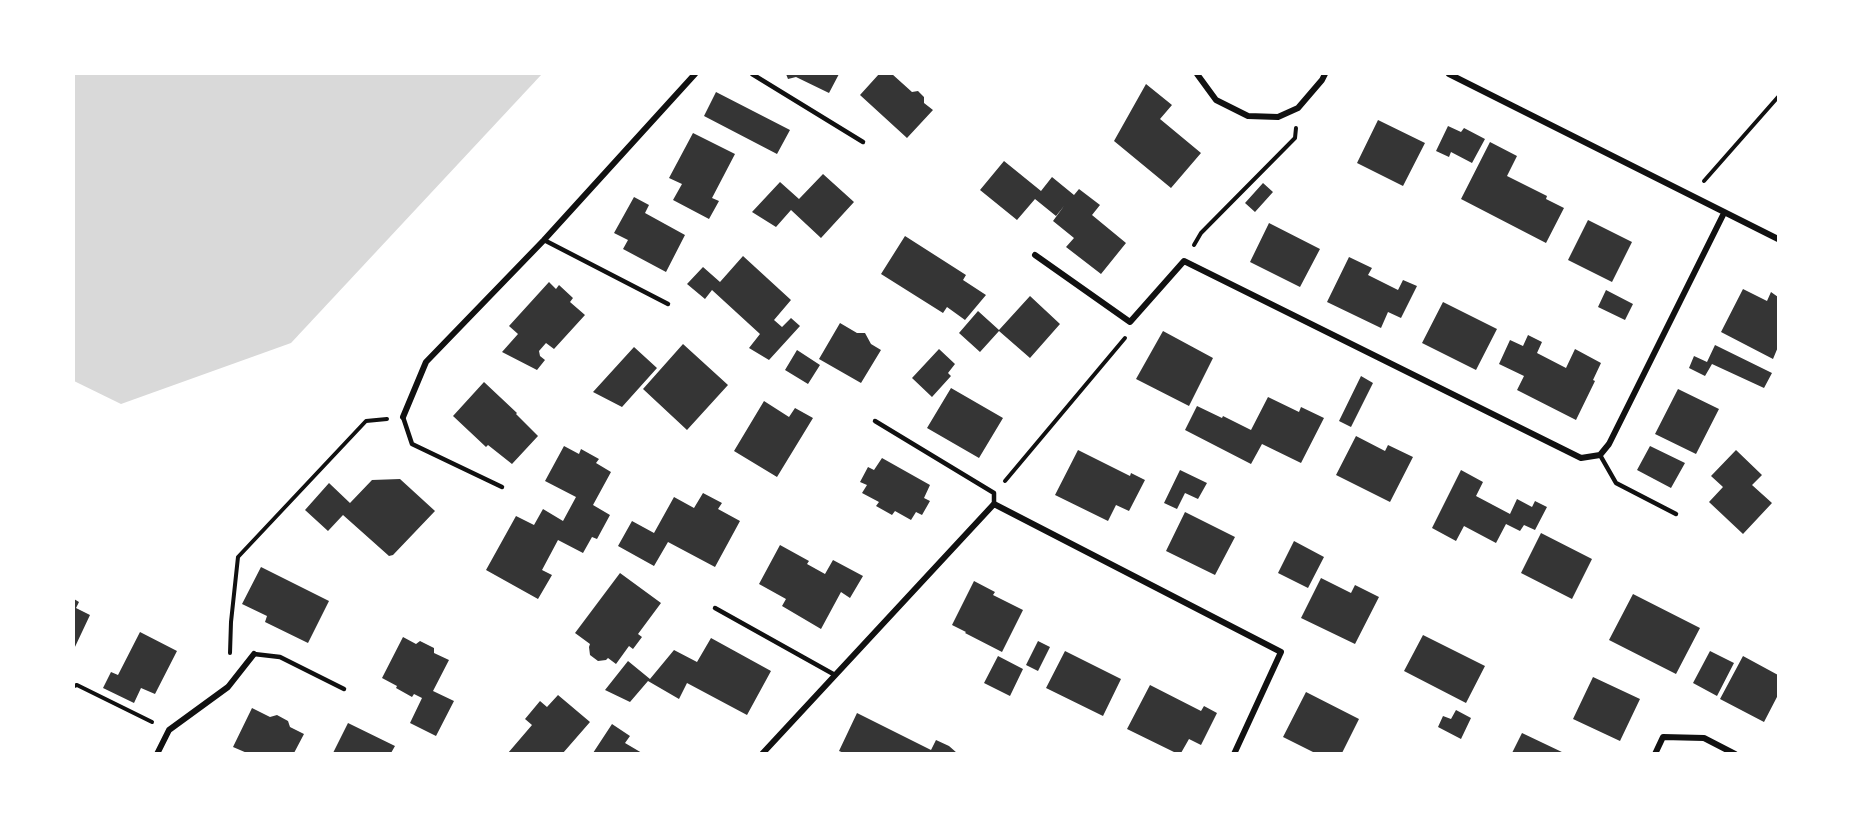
<!DOCTYPE html>
<html>
<head>
<meta charset="utf-8">
<style>
	body { margin:0 }
	#map { position:relative; width:1852px; height:827px; overflow:hidden; background:#fff; font-family:Lato,sans-serif }
	canvas { display:block }
	.frame { position:absolute; inset:0; border:75px solid #fff; pointer-events:none }
</style>
</head>
<body>
<div id="map">
<canvas width="1852" height="827"></canvas>
<div class="frame"></div>
</div>
<script>
const g = document.querySelector('canvas').getContext('2d');
g.lineJoin = 'round';
function fillPath(path, color) { g.fillStyle = color; g.fill(path, 'evenodd'); }
const shape = rows => new Path2D(rows.map(r => 'M' + r).join(''));
function trace(path, color, width, dash) { g.strokeStyle = color; g.lineWidth = width; g.lineCap = dash ? 'butt' : 'round'; g.setLineDash(dash || []); g.stroke(path); }
const water = shape([
	[74,74,542,74,291,343,121,404,74,381]
]);
const building = shape([
	[786,74,839,74,829,93,796,77,788,79],
	[879,74,892,74,912,92,918,91,924,97,924,103,933,110,907,138,860,95],
	[1146,84,1172,105,1160,119,1201,153,1171,188,1114,141],
	[716,92,790,130,777,154,704,116],
	[1378,120,1425,143,1403,186,1357,163],
	[1448,126,1461,132,1464,128,1485,139,1472,163,1451,152,1449,157,1436,151],
	[693,133,735,154,712,198,719,201,709,219,673,200,682,184,669,178],
	[1490,142,1517,156,1507,176,1547,196,1546,199,1564,208,1546,243,1461,199],
	[1004,161,1041,191,1052,177,1074,195,1079,189,1100,205,1092,215,1126,243,1101,274,1066,247,1074,238,1053,221,1064,206,1056,216,1035,199,1017,220,980,190],
	[823,174,854,202,821,238,791,210,776,227,752,212,780,182,799,199],
	[1263,183,1273,192,1255,212,1245,203],
	[634,197,649,205,645,213,685,235,666,272,623,249,628,240,614,233],
	[1588,220,1632,242,1612,282,1568,260],
	[1269,223,1320,249,1300,287,1250,262],
	[905,236,966,275,963,280,986,295,965,320,947,307,943,313,881,274],
	[743,256,791,300,774,320,782,327,791,318,800,326,769,360,749,348,760,334,712,290,705,299,687,284,703,267,720,282],
	[1349,257,1372,268,1368,275,1398,290,1403,280,1417,286,1401,318,1388,312,1381,328,1327,302],
	[549,282,556,289,559,285,573,298,570,302,585,315,554,349,546,343,539,351,540,356,545,360,537,370,502,352,518,334,509,326],
	[1743,289,1767,301,1771,292,1778,297,1778,347,1773,359,1721,332],
	[1606,290,1633,304,1625,320,1598,307],
	[1030,296,1060,324,1030,358,999,331,980,352,959,333,978,311,999,330],
	[1443,302,1497,329,1476,370,1422,343],
	[840,323,857,333,865,333,871,344,881,350,861,383,819,359],
	[1163,331,1213,358,1189,406,1136,379],
	[1528,335,1542,342,1537,353,1566,368,1575,349,1601,363,1593,380,1595,381,1576,420,1517,390,1524,376,1499,364,1510,340,1523,346],
	[683,344,728,385,687,430,643,389],
	[1715,345,1772,373,1764,388,1712,364,1705,376,1689,368,1694,356,1707,362],
	[634,347,657,368,622,407,593,392],
	[939,349,955,364,948,373,951,376,932,397,912,378],
	[797,350,820,365,808,384,785,370],
	[1361,376,1373,383,1351,427,1339,421],
	[484,382,517,413,516,414,538,436,512,464,488,445,486,447,453,416],
	[951,388,1003,418,979,458,927,428],
	[1678,389,1719,409,1696,454,1655,434],
	[1268,397,1299,412,1301,407,1324,418,1301,463,1262,444,1251,464,1185,430,1197,406,1222,418,1223,416,1251,430],
	[764,401,789,417,795,408,813,418,777,477,734,451],
	[1356,436,1385,451,1388,445,1413,457,1390,502,1336,475],
	[564,446,579,454,581,449,599,459,596,463,611,472,593,505,610,515,597,539,592,537,583,553,558,540,542,570,552,575,538,599,486,570,516,516,534,525,543,509,563,521,576,497,545,481],
	[1650,446,1685,463,1671,488,1637,470],
	[1078,450,1130,476,1131,473,1145,480,1129,511,1116,505,1108,521,1055,495],
	[1736,450,1762,475,1752,485,1772,503,1743,534,1709,502,1723,487,1711,476],
	[882,458,930,485,924,498,930,501,922,515,916,512,911,520,895,511,892,515,876,506,879,502,862,493,867,485,860,482,868,467,874,470],
	[1180,470,1207,483,1198,499,1185,493,1177,509,1164,503],
	[1461,470,1483,482,1476,496,1510,514,1517,499,1532,507,1535,501,1547,507,1535,530,1524,525,1520,531,1506,524,1496,543,1464,526,1456,541,1432,528],
	[400,479,435,511,393,555,389,556,343,515,328,531,305,510,329,483,350,503,372,480],
	[703,493,722,503,718,509,740,521,715,567,668,542,654,566,618,546,632,521,654,533,674,497,694,508],
	[1185,512,1235,537,1215,575,1166,551],
	[1541,533,1592,559,1572,599,1521,573],
	[1294,541,1324,557,1308,588,1278,573],
	[780,545,809,561,807,564,825,574,833,560,863,576,850,598,841,592,821,629,782,606,786,599,759,584],
	[261,567,329,601,308,643,265,622,267,616,242,604],
	[620,573,661,603,638,634,642,637,633,649,629,646,616,664,608,658,606,660,598,661,590,655,589,647,590,644,575,633],
	[1321,578,1351,593,1355,585,1379,597,1355,644,1301,618],
	[974,581,995,592,993,595,1023,610,1002,652,965,633,966,632,952,625],
	[1633,594,1700,628,1676,674,1609,640],
	[74,599,79,602,76,608,90,615,74,649],
	[140,632,177,651,155,694,141,688,134,703,103,688,111,672,118,675],
	[1423,635,1485,666,1466,703,1404,671],
	[403,637,416,644,420,641,434,648,434,653,449,660,433,691,454,701,436,736,410,723,422,698,414,694,412,697,396,688,397,686,382,678],
	[711,638,771,671,747,715,687,683,679,699,648,681,630,702,605,690,628,661,650,679,674,650,697,662],
	[1038,641,1050,647,1038,671,1026,665],
	[1065,651,1121,679,1103,716,1046,688],
	[1710,651,1734,663,1717,696,1693,683],
	[998,656,1023,669,1010,696,984,683],
	[1743,656,1778,675,1778,695,1764,722,1720,699],
	[1593,677,1640,699,1620,741,1573,719],
	[1150,685,1201,711,1204,706,1217,713,1201,745,1189,739,1181,753,1176,753,1127,729],
	[1306,692,1359,719,1342,753,1315,753,1283,737],
	[558,695,590,722,563,753,508,753,532,725,525,719,540,701,547,707],
	[252,708,270,717,277,715,288,721,290,727,304,734,294,753,247,753,233,747],
	[1456,710,1471,718,1461,739,1438,727,1443,716,1451,719],
	[857,713,931,750,936,740,949,746,957,753,844,753,839,751],
	[348,723,395,746,391,753,333,753],
	[612,724,630,736,625,743,642,753,593,753],
	[1522,733,1564,753,1512,753]
]);
const path = shape([
	[1704,181,1778,97],
	[1194,245,1201,233,1295,138,1296,128],
	[1005,481,1125,338],
	[230,653,231,622,238,557,366,421,387,419],
	[74,686,77,685,152,722]
]);
const service = shape([
	[752,74,863,142],
	[544,240,668,304],
	[403,417,412,444,502,487],
	[875,421,994,493,994,504],
	[1600,455,1616,483,1676,514],
	[715,608,835,675],
	[254,654,280,657,344,689]
]);
const minor = shape([
	[1197,74,1216,100,1248,116,1278,117,1298,108,1322,80,1325,74],
	[1449,74,1778,239],
	[1035,255,1130,322,1184,261,1581,458,1600,455,1609,444,1724,213],
	[403,417,426,362,544,240,695,74],
	[157,754,169,730,228,687,254,654],
	[762,754,994,504,1281,652,1234,754],
	[1655,754,1663,737,1704,738,1735,754]
]);
fillPath(water, '#d9d9d9');
fillPath(building, '#353535');
trace(path, '#111', 4);
trace(service, '#111', 4.5);
trace(minor, '#111', 6);
</script>
</body>
</html>
